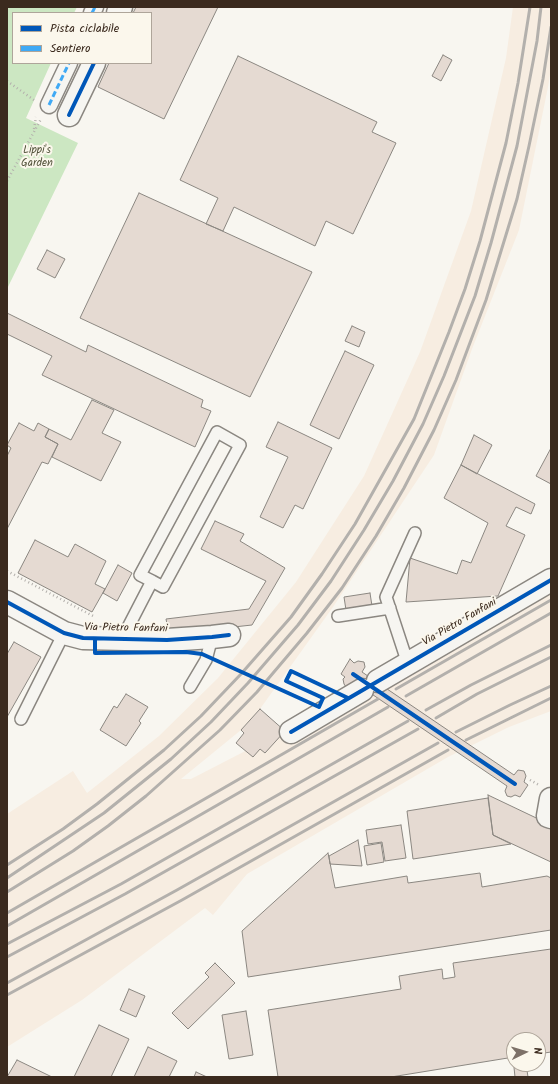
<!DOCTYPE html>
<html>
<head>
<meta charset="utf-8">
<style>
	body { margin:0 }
	#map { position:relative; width:558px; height:1084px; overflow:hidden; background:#f8f6f0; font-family:Kalam,sans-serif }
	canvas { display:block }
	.frame { position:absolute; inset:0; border:8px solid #3b2a1e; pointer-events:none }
	.legend { position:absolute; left:12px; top:12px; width:140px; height:52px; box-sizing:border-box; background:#fbf7ec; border:1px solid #aea59a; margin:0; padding:5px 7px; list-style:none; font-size:12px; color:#3b2a1e }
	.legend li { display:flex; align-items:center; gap:8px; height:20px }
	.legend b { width:20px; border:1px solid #aea59a }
	.north { position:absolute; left:506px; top:1032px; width:40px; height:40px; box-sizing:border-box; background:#fbf7ec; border:1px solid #aea59a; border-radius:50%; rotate:85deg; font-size:11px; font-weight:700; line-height:16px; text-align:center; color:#3b2a1e }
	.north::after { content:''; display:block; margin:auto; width:14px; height:18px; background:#7d7168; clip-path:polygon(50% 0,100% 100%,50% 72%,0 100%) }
</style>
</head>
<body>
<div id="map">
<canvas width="558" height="1084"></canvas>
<div class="frame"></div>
<ul class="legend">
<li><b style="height:5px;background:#0057b8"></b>Pista ciclabile</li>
<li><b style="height:5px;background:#3fa9f5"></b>Sentiero</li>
</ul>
<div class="north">N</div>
</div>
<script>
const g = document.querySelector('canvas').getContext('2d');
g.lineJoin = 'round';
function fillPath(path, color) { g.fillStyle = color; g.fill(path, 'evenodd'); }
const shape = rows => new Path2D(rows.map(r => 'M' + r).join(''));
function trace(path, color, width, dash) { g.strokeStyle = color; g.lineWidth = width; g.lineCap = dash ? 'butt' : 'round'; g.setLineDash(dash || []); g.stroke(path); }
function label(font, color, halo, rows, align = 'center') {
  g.font = font + ' Kalam,sans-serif'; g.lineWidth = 4; g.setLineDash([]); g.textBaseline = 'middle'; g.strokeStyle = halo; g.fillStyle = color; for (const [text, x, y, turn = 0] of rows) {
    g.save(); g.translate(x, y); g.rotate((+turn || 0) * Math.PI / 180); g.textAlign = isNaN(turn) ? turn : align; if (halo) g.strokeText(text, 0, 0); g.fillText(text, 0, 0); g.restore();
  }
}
const built = shape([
	[513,7,551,7,551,68,548,87,519,230,472,349,434,455,333,607,260,709,241,730,181,779,191,779,348,698,551,575,551,711,509,727,448,757,247,874,213,915,205,908,82,1000,7,1047,7,814,73,771,87,793,159,736,218,678,296,582,364,476,420,352,471,211,506,58]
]);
const green = shape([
	[7,7,77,7,74,13,13,13,13,63,51,63,26,118,78,143,7,289]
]);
const building = shape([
	[136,7,218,7,164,119,98,87,109,63,151,63,151,13,133,13,136,7],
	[443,55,452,60,441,81,432,76,443,55],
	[238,56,377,122,372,132,396,143,353,234,326,221,315,246,234,207,223,231,206,224,218,198,180,180,238,56],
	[139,193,312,272,250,397,80,318,139,193],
	[47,250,65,259,55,278,37,269,47,250],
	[7,313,86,352,88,345,203,400,201,407,211,411,195,447,42,375,52,356,7,334,7,313],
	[352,326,365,332,359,347,345,341,352,326],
	[345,351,374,365,339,439,310,425,345,351],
	[92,400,114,410,102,433,121,442,101,481,52,457,58,444,45,437,49,429,71,440,92,400],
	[278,422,332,448,303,509,295,505,283,528,260,517,288,457,266,447,278,422],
	[19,423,34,431,38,423,49,429,45,437,58,444,48,464,42,462,7,529,7,456,11,448,7,445,19,423],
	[474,435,492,445,477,474,461,465,474,435],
	[551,448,551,484,536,476,551,448],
	[461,465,535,504,531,514,516,507,506,526,525,535,498,596,406,602,410,558,457,574,462,560,471,563,488,523,444,498,461,465],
	[215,521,244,534,240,541,285,568,252,625,169,634,166,619,249,609,266,581,201,549,215,521],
	[35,540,68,557,75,544,106,561,95,584,105,589,92,612,18,573,35,540],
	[118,565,132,573,117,601,103,593,118,565],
	[370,593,372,606,346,610,344,597,370,593],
	[14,642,41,657,7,717,7,654,14,642],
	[350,659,354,663,358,661,364,662,365,667,362,672,514,775,518,770,524,771,526,776,524,782,528,785,520,797,515,795,511,797,507,796,505,791,507,786,357,684,346,687,344,684,343,679,345,677,341,674,350,659],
	[126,694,148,707,139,721,141,723,126,746,100,730,114,706,117,708,126,694],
	[260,709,285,731,265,753,260,749,253,757,236,743,244,733,241,730,260,709],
	[488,795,551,825,551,862,493,835,488,795],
	[488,798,493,835,511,844,413,859,407,811,488,798],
	[401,825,406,858,385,861,382,842,368,844,366,830,401,825],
	[358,840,362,866,330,864,329,856,358,840],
	[381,843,384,862,367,865,364,846,381,843],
	[328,853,335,888,407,876,408,883,480,873,482,887,547,876,551,878,551,930,248,977,242,931,328,853],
	[551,949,551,1052,538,1054,538,1040,514,1040,514,1057,391,1077,278,1077,268,1010,401,989,399,976,442,969,443,979,455,977,453,963,551,949],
	[215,963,235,983,188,1029,172,1013,209,977,205,973,215,963],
	[129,989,145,996,136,1017,120,1010,129,989],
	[246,1011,253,1055,229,1059,222,1015,246,1011],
	[99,1025,129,1039,111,1077,74,1077,99,1025],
	[148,1047,177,1061,169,1077,134,1077,148,1047],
	[514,1057,514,1064,526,1064,528,1077,515,1077,513,1058,514,1057],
	[17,1060,52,1077,7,1077,17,1060],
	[196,1072,207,1077,194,1077,196,1072]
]);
const path = shape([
	[7,81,34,100],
	[34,129,36,117],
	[7,181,41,119],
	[7,571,95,617],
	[269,684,304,700],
	[315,694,286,681,291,671,327,688],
	[530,780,539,785]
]);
const service = shape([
	[338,616,390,608],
	[122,639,152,581,163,587,240,445,217,432,140,575,152,581],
	[408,664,386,597,415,533],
	[190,687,206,660,212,637],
	[21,719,64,633]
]);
const pedestrian = shape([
	[92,13,95,7],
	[49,105,69,63]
]);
const minor = shape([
	[118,13,121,7],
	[69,115,94,63],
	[7,602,64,633,83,638,167,640,212,637,229,635],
	[378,681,551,580],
	[291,732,362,690],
	[551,799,548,816,551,817]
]);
const rail = shape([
	[396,689,551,600],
	[406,696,551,613],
	[426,710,471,685,551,645],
	[436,718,477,694,551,657],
	[456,732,510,705,551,686],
	[466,740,551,698],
	[7,865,63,829,97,804,164,750,201,716,241,674,291,617,322,574,355,524,414,419,449,332,465,289,480,241,506,143,518,83,530,7],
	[7,878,104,813,171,759,211,722,248,683,298,625,331,581,364,530,393,481,423,424,444,376,475,296,491,243,517,146,537,41,541,7],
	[7,892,73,851,108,826,146,796,220,730,257,692,307,633,342,588,376,536,404,488,434,430,456,380,486,300,517,199,529,146,543,79,551,27],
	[7,913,378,699],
	[7,926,388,707],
	[7,944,121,884,408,721],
	[7,957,125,894,418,729],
	[7,983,177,890,438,743],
	[7,995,182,900,448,750]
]);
const pathBridge = shape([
	[353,674,515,784]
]);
const quiet = shape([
	[92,13,95,7],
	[49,105,69,63]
]);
const cycleway = shape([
	[69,115,94,63],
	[7,602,64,633,83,638,167,640,212,637,229,635],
	[95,639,95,653,186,652,202,654,319,707,323,698,286,681,291,671,348,698],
	[353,674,515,784],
	[291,732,551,580]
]);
const parkNames = [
	["Lippi's",37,151],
	["Garden",37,164]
];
const streetNames = [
	["Via Pietro Fanfani",460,623,-30],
	["Via Pietro Fanfani",126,629,1]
];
fillPath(built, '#f7ede1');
fillPath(green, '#cce7c2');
fillPath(building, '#e5dad2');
trace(building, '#8b8781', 1);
trace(service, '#8b8781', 14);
trace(pedestrian, '#8b8781', 19);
trace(minor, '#8b8781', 25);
trace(path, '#b3b0ac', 2.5, [1, 3]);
trace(service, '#f6f5f1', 11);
trace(pedestrian, '#f6f5f1', 16);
trace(minor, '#f6f5f1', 22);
trace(rail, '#b3b0ac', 3);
trace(pathBridge, '#b3b0ac', 2.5, [1, 3]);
trace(quiet, '#3fa9f5', 3, [6, 3]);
trace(cycleway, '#0057b8', 4);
label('11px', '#56563e', '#fbf7ec', parkNames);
label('11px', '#3b2a1e', '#fbf7ec', streetNames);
</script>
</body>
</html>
